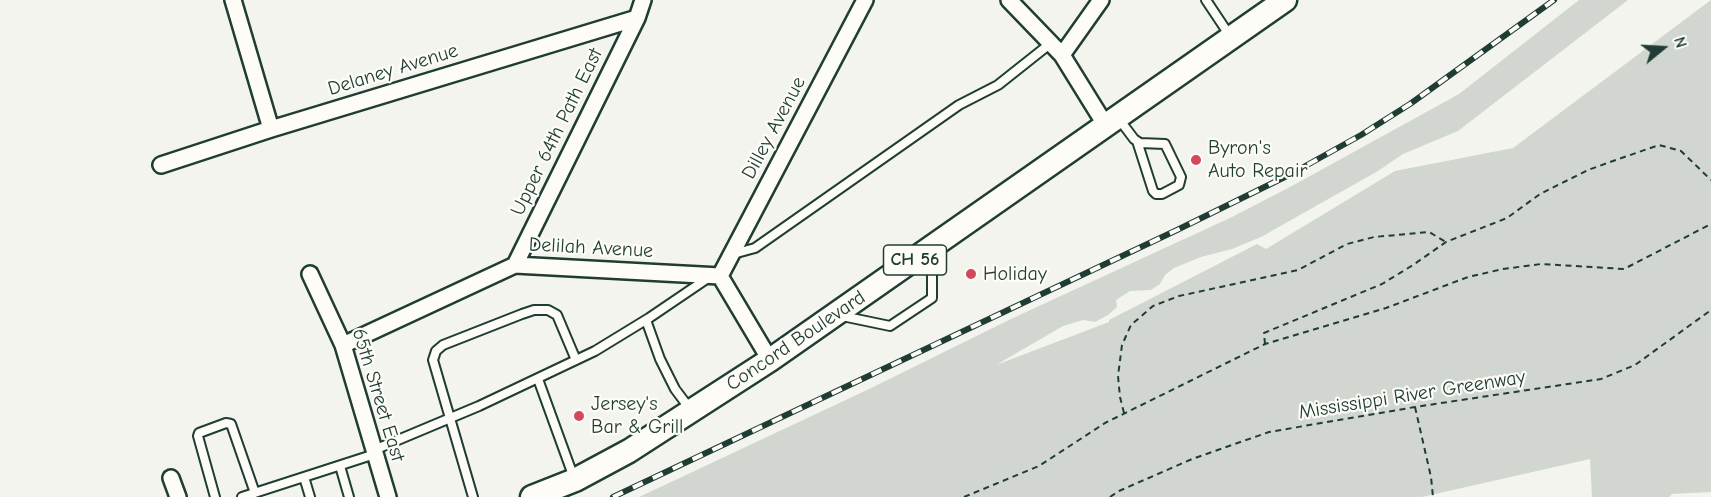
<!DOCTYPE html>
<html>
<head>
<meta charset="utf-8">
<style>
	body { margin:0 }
	#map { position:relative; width:1711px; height:497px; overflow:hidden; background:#f4f4ef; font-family:"Comic Neue",sans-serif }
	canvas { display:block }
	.north { position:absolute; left:1633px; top:18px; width:60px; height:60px; -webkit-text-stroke:4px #fdfcf7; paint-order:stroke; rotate:72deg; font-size:16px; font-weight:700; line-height:24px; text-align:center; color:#1f3d34 }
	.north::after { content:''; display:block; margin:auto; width:21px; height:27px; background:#1f3d34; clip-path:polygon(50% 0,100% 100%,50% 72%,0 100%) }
</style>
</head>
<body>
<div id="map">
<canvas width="1711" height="497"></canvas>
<div class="north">N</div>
</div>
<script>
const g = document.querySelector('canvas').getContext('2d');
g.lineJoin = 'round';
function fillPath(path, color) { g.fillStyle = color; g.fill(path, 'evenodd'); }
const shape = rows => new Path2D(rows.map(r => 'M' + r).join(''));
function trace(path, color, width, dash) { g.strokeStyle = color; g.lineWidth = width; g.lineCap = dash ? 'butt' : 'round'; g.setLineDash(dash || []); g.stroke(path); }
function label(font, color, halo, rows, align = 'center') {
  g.font = font + ' "Comic Neue",sans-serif'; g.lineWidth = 4.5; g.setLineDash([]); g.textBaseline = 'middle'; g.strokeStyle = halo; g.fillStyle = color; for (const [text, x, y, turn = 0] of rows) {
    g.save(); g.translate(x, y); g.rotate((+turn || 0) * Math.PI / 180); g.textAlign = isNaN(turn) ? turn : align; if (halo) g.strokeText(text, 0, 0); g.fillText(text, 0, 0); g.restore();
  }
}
const green = shape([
	[1579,0,1628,0,1458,131,1403,154,1378,171,1261,237,1232,249,1201,257,1174,268,1165,275,1160,284,1151,290,1130,291,1116,300,1117,307,1108,315,1095,322,1083,320,1063,326,996,365,1109,322,1109,320,1257,244,1266,249,1395,171,1513,148,1711,0,1711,492,1672,494,1669,497,1592,497,1590,459,1422,497,639,497,867,390,1013,318,1232,217,1290,187,1459,94]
]);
const path = shape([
	[1265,344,1264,333,1382,284,1413,265,1446,242,1507,218,1540,194,1588,170,1613,161,1659,145,1681,151,1711,180],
	[1415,407,1431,477,1433,497],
	[1124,413,1120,397,1118,376,1122,345,1131,325,1153,306,1179,296,1298,270,1347,244,1374,237,1429,232,1446,242],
	[964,497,1039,466,1105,423,1265,344,1386,308,1468,277,1503,269,1541,264,1624,269,1711,224],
	[1110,497,1119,491,1192,459,1269,432,1415,407,1601,379,1635,365,1711,310]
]);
const service = shape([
	[1206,0,1230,36],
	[1119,119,1134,139,1140,143,1165,144,1181,177,1179,185,1162,194,1156,194,1153,191,1137,141],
	[733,254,755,248,959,105,998,85,1051,43],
	[842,316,890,326,932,298,932,250],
	[646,320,660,359,675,389,690,409],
	[538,379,574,478],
	[374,450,479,406,595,351,649,318,708,278],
	[340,466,349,497],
	[304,477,310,497],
	[215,497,198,436,199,433,226,423,231,424,255,493],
	[242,497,375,454],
	[473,497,433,360,436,351,443,345,522,314,534,310,548,310,557,315,576,360]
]);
const minor = shape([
	[233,0,271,129],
	[1009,0,1062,55,1106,126],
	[1062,55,1101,0],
	[161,165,271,129,637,18],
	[515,265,637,18,643,0],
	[310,274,343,345,388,497],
	[720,276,865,0],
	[343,345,515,265,720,276,770,360],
	[171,478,178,497]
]);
const primary = shape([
	[532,497,575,480,629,451,770,360,1285,0]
]);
const rail = shape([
	[613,497,1177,230,1291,174,1361,135,1410,104,1554,0]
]);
const markers = [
	[1196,160,6,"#d1495b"],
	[971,274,6,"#d1495b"],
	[579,416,6,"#d1495b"]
];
const shields = [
	[915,260,63]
];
const shieldNames = [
	["CH 56",915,260]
];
const streetNames = [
	["Delaney Avenue",393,70,-17],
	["Dilley Avenue",774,128,-62],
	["Upper 64th Path East",557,132,-64],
	["Delilah Avenue",591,248,3],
	["Concord Boulevard",796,341,-34],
	["65th Street East",378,395,73],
	["Mississippi River Greenway",1412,395,-9]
];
const poiNames = [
	["Byron's",1208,148],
	["Auto Repair",1208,171],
	["Holiday",983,274],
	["Jersey's",591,404],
	["Bar & Grill",591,427]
];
fillPath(green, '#d1d6d1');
trace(service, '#1f3d34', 12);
trace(minor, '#1f3d34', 20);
trace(primary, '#1f3d34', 27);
trace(path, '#1f3d34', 2, [6, 4.5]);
trace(service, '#fdfcf7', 8);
trace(minor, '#fdfcf7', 15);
trace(primary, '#fdfcf7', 22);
trace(rail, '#1f3d34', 6);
trace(rail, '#fdfcf7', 4, [11]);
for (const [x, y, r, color] of markers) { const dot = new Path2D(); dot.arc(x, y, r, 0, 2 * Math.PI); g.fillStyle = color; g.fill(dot); trace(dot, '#fdfcf7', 2); }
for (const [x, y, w] of shields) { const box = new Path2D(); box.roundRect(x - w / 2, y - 15, w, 30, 4.5); g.fillStyle = '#fdfcf7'; g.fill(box); trace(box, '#1f3d34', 1.5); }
label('bold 18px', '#1f3d34', null, shieldNames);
label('20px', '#1f3d34', '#fdfcf7', streetNames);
label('20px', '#1f3d34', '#fdfcf7', poiNames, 'left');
</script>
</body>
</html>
